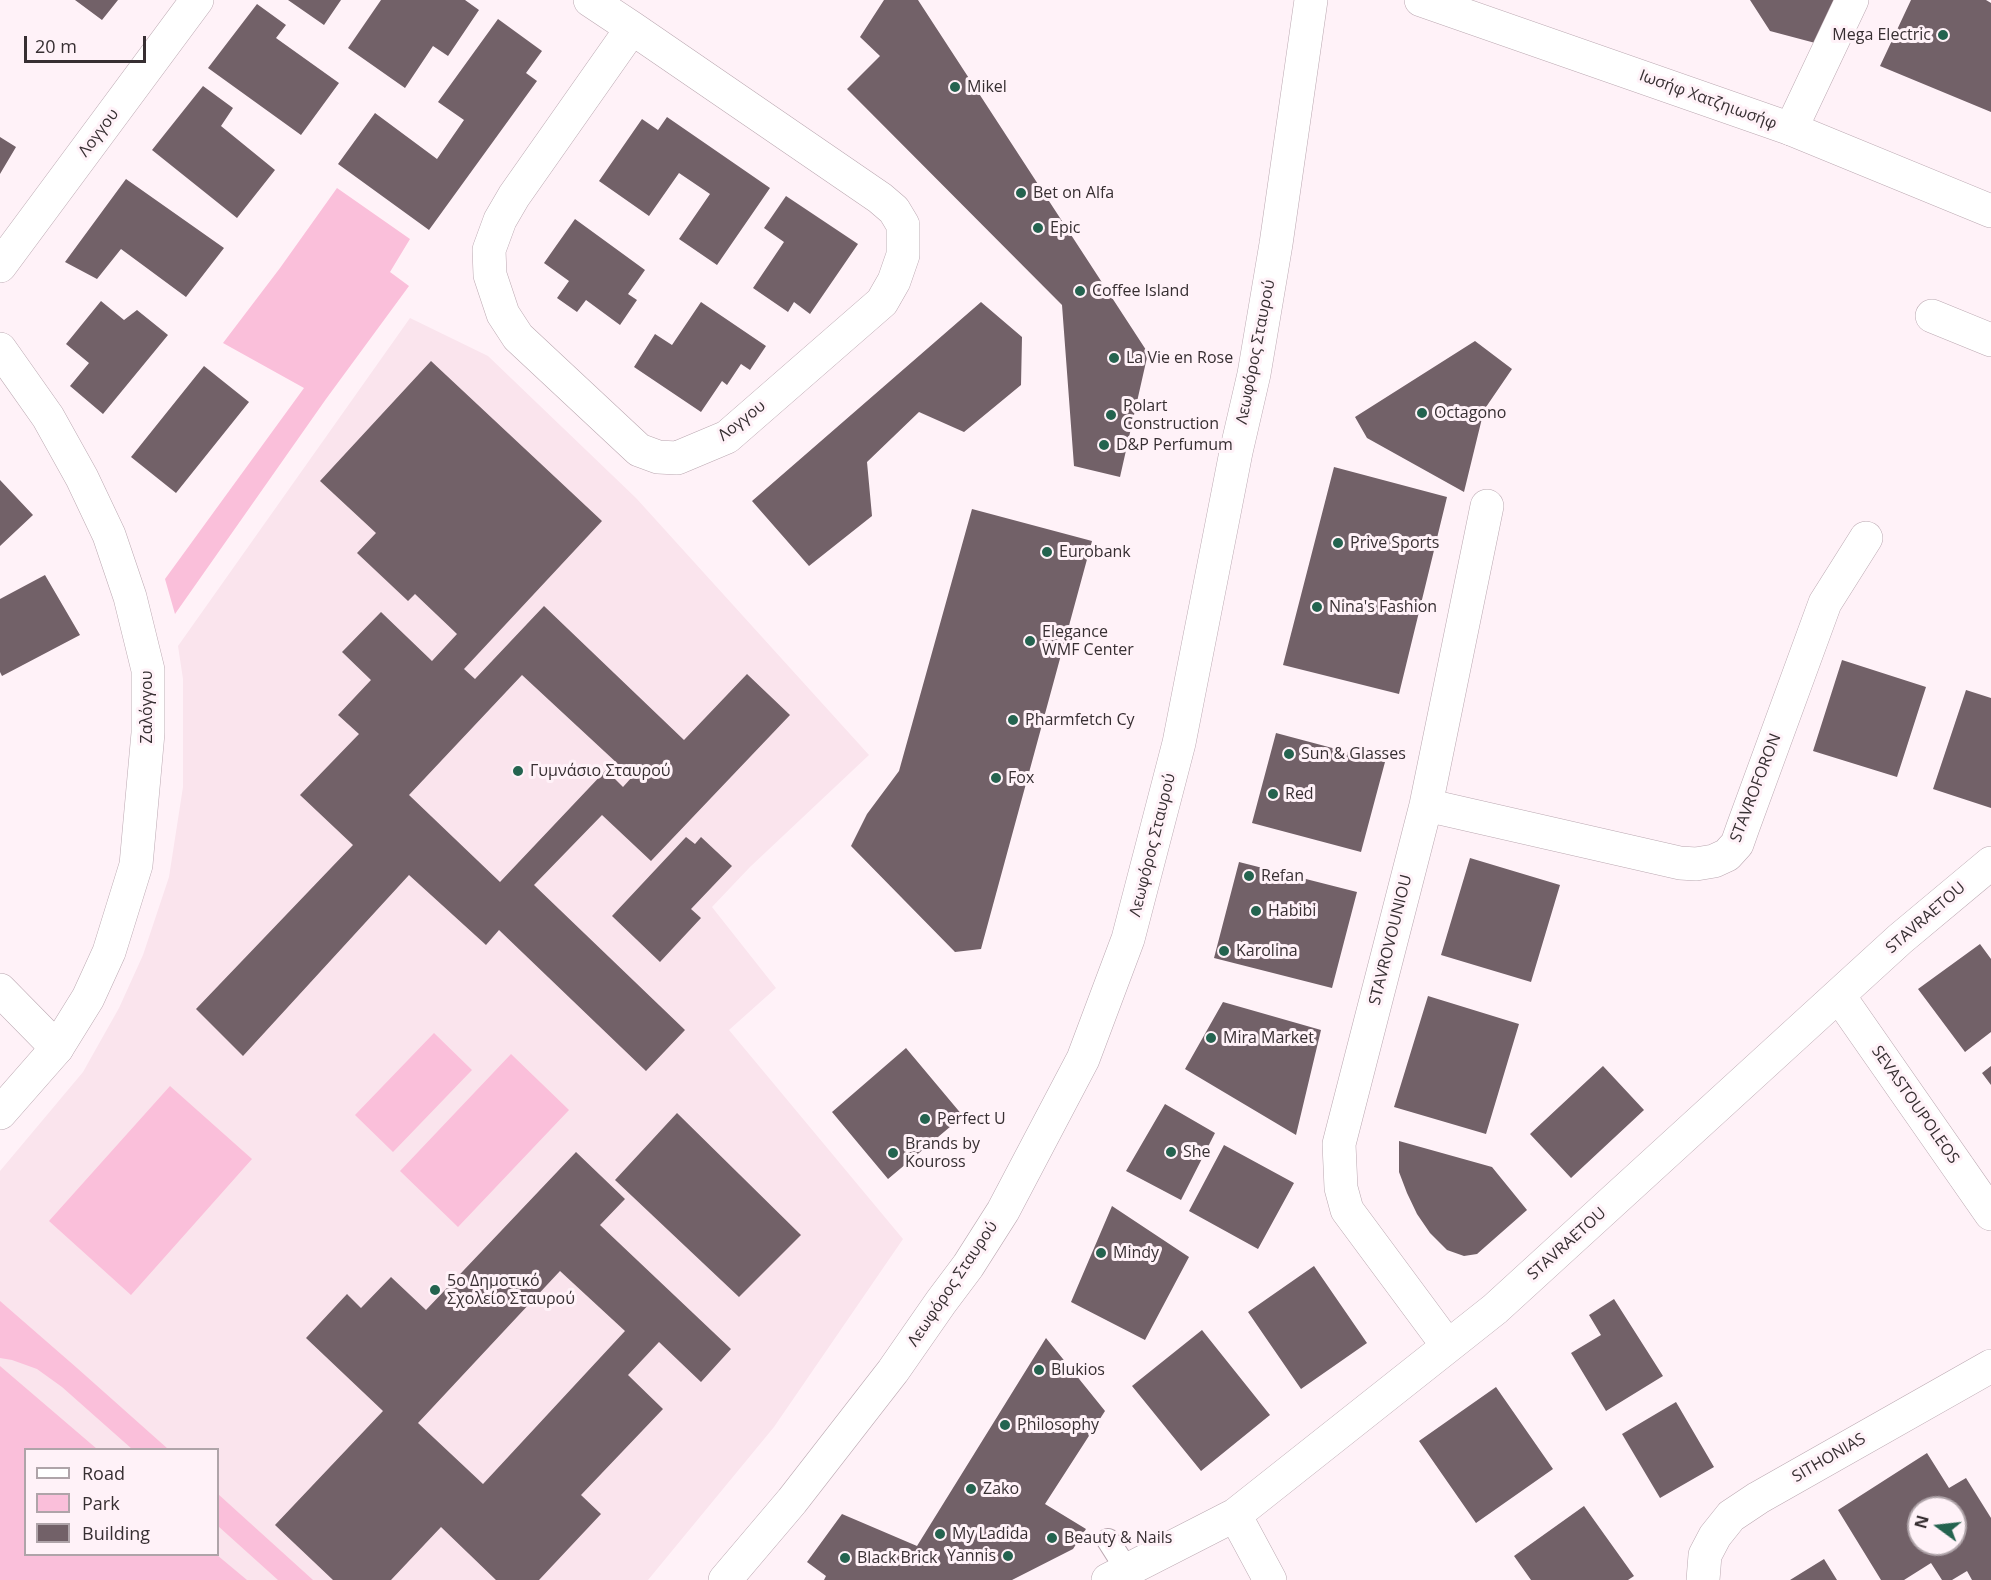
<!DOCTYPE html>
<html>
<head>
<meta charset="utf-8">
<style>
	body { margin:0 }
	#map { position:relative; width:1991px; height:1580px; overflow:hidden; background:#fff2f8; font-family:"Open Sans",sans-serif }
	canvas { display:block }
	.legend { position:absolute; left:24px; top:1448px; width:195px; height:108px; box-sizing:border-box; background:#fff2f8; border:2px solid #afa4a9; margin:0; padding:8px 10px; list-style:none; font-size:18px; color:#372f32 }
	.legend li { display:flex; align-items:center; gap:12px; height:30px }
	.legend b { width:30px; border:2px solid #afa4a9 }
	.north { position:absolute; left:1907px; top:1496px; width:60px; height:60px; box-sizing:border-box; background:#fff2f8; border:2px solid #afa4a9; border-radius:50%; rotate:285deg; font-size:16px; font-weight:700; line-height:24px; text-align:center; color:#372f32 }
	.north::after { content:''; display:block; margin:auto; width:21px; height:27px; background:#24634f; clip-path:polygon(50% 0,100% 100%,50% 72%,0 100%) }
	.scale { position:absolute; left:24px; top:36px; width:122px; height:27px; box-sizing:border-box; border:3px solid #372f32; border-top:0; padding-left:8px; font-size:18px; line-height:21px; white-space:nowrap; color:#372f32; -webkit-text-stroke:4px #fff2f8; paint-order:stroke }
</style>
</head>
<body>
<div id="map">
<canvas width="1991" height="1580"></canvas>
<ul class="legend">
<li><b style="height:8px;background:#fff"></b>Road</li>
<li><b style="height:16px;background:#fabfda"></b>Park</li>
<li><b style="height:16px;background:#726168"></b>Building</li>
</ul>
<div class="north">N</div>
<div class="scale">20 m</div>
</div>
<script>
const g = document.querySelector('canvas').getContext('2d');
g.lineJoin = 'round';
function fillPath(path, color) { g.fillStyle = color; g.fill(path, 'evenodd'); }
const shape = rows => new Path2D(rows.map(r => 'M' + r).join(''));
function trace(path, color, width, dash) { g.strokeStyle = color; g.lineWidth = width; g.lineCap = dash ? 'butt' : 'round'; g.setLineDash(dash || []); g.stroke(path); }
function label(font, color, halo, rows, align = 'center') {
  g.font = font + ' "Open Sans",sans-serif'; g.lineWidth = 6; g.setLineDash([]); g.textBaseline = 'middle'; g.strokeStyle = halo; g.fillStyle = color; for (const [text, x, y, turn = 0] of rows) {
    g.save(); g.translate(x, y); g.rotate((+turn || 0) * Math.PI / 180); g.textAlign = isNaN(turn) ? turn : align; if (halo) g.strokeText(text, 0, 0); g.fillText(text, 0, 0); g.restore();
  }
}
const built = shape([
	[410,318,488,356,636,498,869,755,750,867,712,907,776,988,729,1030,903,1239,774,1427,648,1580,0,1580,0,1171,83,1072,119,1008,143,955,169,877,183,787,183,679,178,646],
	[26,1450,218,1450,218,1554,26,1554]
]);
const green = shape([
	[337,188,410,239,390,272,409,286,326,399,175,614,165,579,304,388,223,343,280,268],
	[434,1033,472,1070,393,1152,355,1115],
	[511,1054,569,1110,458,1227,400,1171],
	[170,1086,252,1159,131,1295,49,1221],
	[0,1301,77,1368,168,1449,132,1449,62,1387,37,1369,12,1360,0,1358],
	[0,1366,97,1449,26,1450,26,1554,217,1555,247,1580,0,1580],
	[218,1494,313,1580,278,1580,218,1526]
]);
const building = shape([
	[75,0,118,0,102,20],
	[288,0,341,0,324,25],
	[381,0,465,0,479,10,448,56,433,46,405,88,348,48],
	[884,0,918,0,1148,353,1120,477,1074,466,1062,305,847,89,880,56,860,37],
	[1750,0,1835,0,1819,44,1770,31],
	[1911,0,1986,0,1991,3,1991,112,1880,66],
	[257,4,286,25,276,38,339,83,301,135,208,68],
	[498,19,542,51,526,73,537,81,429,230,338,164,375,113,437,159,464,120,438,102],
	[203,86,233,108,221,126,275,170,237,218,152,150],
	[667,117,770,188,717,265,679,239,710,194,679,173,649,216,599,181,642,119,658,130],
	[0,137,16,147,0,174],
	[126,179,224,248,186,297,121,249,97,279,65,262],
	[786,196,858,244,810,314,794,302,788,312,753,288,784,242,764,228],
	[575,219,645,270,628,294,637,300,620,325,586,300,577,312,557,298,569,281,544,263],
	[101,301,124,320,137,310,168,335,103,414,70,386,89,363,66,344],
	[701,302,766,346,750,370,741,364,727,385,722,381,701,412,634,367,655,334,672,345],
	[981,302,1022,337,1021,385,964,432,919,412,867,462,872,516,809,566,752,501],
	[1475,341,1512,369,1484,410,1464,492,1367,438,1355,417],
	[431,361,602,521,464,669,475,679,544,606,684,740,747,674,790,715,651,861,602,815,534,885,685,1030,646,1071,499,930,486,945,409,875,243,1056,196,1009,353,845,300,795,359,734,338,715,371,680,342,652,381,612,432,661,457,634,415,594,408,601,357,553,376,533,320,481],
	[522,675,632,777,623,787,606,770,500,882,409,795],
	[204,366,249,402,176,493,131,457],
	[1334,467,1447,497,1399,694,1283,665],
	[0,480,33,515,0,546],
	[972,509,1092,541,981,949,955,952,851,846,867,814,899,771],
	[45,575,80,635,2,676,0,672,0,599],
	[1842,660,1926,687,1897,777,1813,751],
	[1966,690,1991,698,1991,808,1933,789],
	[1276,733,1385,762,1361,852,1252,823],
	[686,837,695,844,701,837,732,866,691,909,701,918,660,962,612,916],
	[1470,858,1560,885,1531,982,1441,955],
	[1239,862,1357,892,1332,988,1214,958],
	[1980,944,1991,959,1991,1032,1965,1052,1918,989],
	[1428,996,1519,1024,1486,1134,1394,1107],
	[1223,1002,1321,1030,1296,1135,1185,1069],
	[906,1048,963,1116,888,1179,832,1112],
	[1603,1066,1644,1110,1571,1178,1530,1134],
	[1991,1066,1991,1085,1982,1073],
	[1165,1104,1215,1133,1181,1200,1126,1171],
	[677,1113,801,1235,739,1297,615,1180],
	[1399,1141,1492,1167,1527,1210,1477,1254,1464,1256,1447,1250,1430,1233,1417,1214,1407,1193,1399,1172],
	[1224,1145,1294,1183,1258,1249,1189,1211],
	[576,1152,625,1199,600,1225,731,1349,701,1382,659,1342,628,1375,663,1409,581,1495,601,1514,539,1580,496,1580,441,1527,391,1580,333,1580,275,1525,383,1411,306,1338,347,1294,361,1308,391,1277,426,1310],
	[560,1271,625,1331,483,1484,418,1423],
	[1112,1206,1189,1257,1145,1340,1071,1302],
	[1314,1266,1367,1343,1301,1389,1248,1312],
	[1614,1299,1663,1376,1606,1411,1571,1353,1601,1335,1589,1315],
	[1202,1330,1270,1415,1201,1471,1132,1386],
	[1046,1338,1105,1411,1045,1504,1086,1529,1073,1549,1012,1580,824,1580,826,1576,807,1562,842,1514,917,1546],
	[1496,1387,1553,1469,1476,1523,1419,1441],
	[1676,1402,1714,1467,1660,1498,1622,1434],
	[1927,1453,1949,1488,1966,1478,1991,1518,1991,1580,1972,1580,1967,1571,1952,1580,1942,1580,1931,1563,1904,1580,1881,1580,1838,1510],
	[1919,1508,1955,1508,1955,1544,1919,1544],
	[1584,1506,1634,1576,1628,1580,1531,1580,1514,1556],
	[1824,1559,1837,1580,1790,1580]
]);
const service = shape([
	[1108,1540,1127,1570]
]);
const minor = shape([
	[590,0,632,28,880,198,894,210,903,225,903,255,894,281,882,302,727,437,677,458,658,457,639,450,518,337,503,314,490,275,489,250,500,220,514,196,632,28],
	[1791,129,1852,0],
	[0,266,197,0],
	[1932,316,1991,340],
	[1426,805,1680,863,1696,864,1714,861,1727,855,1737,844,1743,827,1825,603,1866,538],
	[0,990,57,1048],
	[1839,996,1991,1214],
	[1447,1345,1347,1210,1341,1188,1339,1144,1426,805,1487,506],
	[1235,1515,1270,1580],
	[1108,1580,1235,1515,1495,1309,1900,939,1991,863],
	[1703,1580,1705,1555,1715,1536,1731,1516,1758,1498,1991,1366]
]);
const tertiary = shape([
	[0,349,48,417,82,478,109,535,130,597,148,670,148,733,136,865,109,952,88,998,57,1048,0,1113]
]);
const secondary = shape([
	[1421,0,1791,129,1991,211],
	[725,1580,792,1501,893,1371,941,1302,968,1266,1003,1211,1083,1059,1128,939,1179,743,1236,452,1254,374,1276,244,1311,0]
]);
const markers = [
	[1943,35,6,"#24634f"],
	[955,87,6,"#24634f"],
	[1021,193,6,"#24634f"],
	[1038,228,6,"#24634f"],
	[1080,291,6,"#24634f"],
	[1114,358,6,"#24634f"],
	[1422,413,6,"#24634f"],
	[1111,415,6,"#24634f"],
	[1104,445,6,"#24634f"],
	[1338,543,6,"#24634f"],
	[1047,552,6,"#24634f"],
	[1317,607,6,"#24634f"],
	[1030,641,6,"#24634f"],
	[1013,720,6,"#24634f"],
	[1289,754,6,"#24634f"],
	[518,771,6,"#24634f"],
	[996,778,6,"#24634f"],
	[1273,794,6,"#24634f"],
	[1249,876,6,"#24634f"],
	[1256,911,6,"#24634f"],
	[1224,951,6,"#24634f"],
	[1211,1038,6,"#24634f"],
	[925,1119,6,"#24634f"],
	[1171,1152,6,"#24634f"],
	[893,1153,6,"#24634f"],
	[1101,1253,6,"#24634f"],
	[435,1290,6,"#24634f"],
	[1039,1370,6,"#24634f"],
	[1005,1425,6,"#24634f"],
	[971,1489,6,"#24634f"],
	[940,1534,6,"#24634f"],
	[1052,1538,6,"#24634f"],
	[1008,1556,6,"#24634f"],
	[845,1558,6,"#24634f"]
];
const poiNames = [
	["Mega Electric",1931,35,"right"],
	["Mikel",967,87],
	["Bet on Alfa",1033,193],
	["Epic",1050,228],
	["Coffee Island",1092,291],
	["La Vie en Rose",1126,358],
	["Polart",1123,406],
	["Construction",1123,424],
	["Octagono",1434,413],
	["D&P Perfumum",1116,445],
	["Prive Sports",1350,543],
	["Eurobank",1059,552],
	["Nina's Fashion",1329,607],
	["Elegance",1042,632],
	["WMF Center",1042,650],
	["Pharmfetch Cy",1025,720],
	["Sun & Glasses",1301,754],
	["Γυμνάσιο Σταυρού",530,771],
	["Fox",1008,778],
	["Red",1285,794],
	["Refan",1261,876],
	["Habibi",1268,911],
	["Karolina",1236,951],
	["Mira Market",1223,1038],
	["Perfect U",937,1119],
	["Brands by",905,1144],
	["Kouross",905,1162],
	["She",1183,1152],
	["Mindy",1113,1253],
	["5ο Δημοτικό",447,1281],
	["Σχολείο Σταυρού",447,1299],
	["Blukios",1051,1370],
	["Philosophy",1017,1425],
	["Zako",983,1489],
	["My Ladida",952,1534],
	["Beauty & Nails",1064,1538],
	["Yannis",996,1556,"right"],
	["Black Brick",857,1558]
];
const streetNames = [
	["Ιωσήφ Χατζηιωσήφ",1708,100,20],
	["Λογγου",99,133,-53],
	["Λεωφόρος Σταυρού",1256,352,-79],
	["Λογγου",742,421,-38],
	["Ζαλόγγου",147,707,-90],
	["STAVROFORON",1756,788,-69],
	["Λεωφόρος Σταυρού",1153,845,-76],
	["STAVRAETOU",1926,918,-41],
	["STAVROVOUNIOU",1391,940,-76],
	["SEVASTOUPOLEOS",1915,1105,55],
	["STAVRAETOU",1567,1244,-42],
	["Λεωφόρος Σταυρού",953,1284,-56],
	["SITHONIAS",1829,1458,-30]
];
fillPath(built, '#fae4ed');
fillPath(green, '#fabfda');
fillPath(building, '#726168');
trace(service, '#bba8b1', 24);
trace(minor, '#bba8b1', 34);
trace(tertiary, '#bba8b1', 34);
trace(secondary, '#bba8b1', 34);
trace(service, '#fff', 22);
trace(minor, '#fff', 33);
trace(tertiary, '#fff', 33);
trace(secondary, '#fff', 33);
for (const [x, y, r, color] of markers) { const dot = new Path2D(); dot.arc(x, y, r, 0, 2 * Math.PI); g.fillStyle = color; g.fill(dot); trace(dot, '#fff2f8', 2); }
label('16px', '#372f32', '#fff2f8', poiNames, 'left');
label('16px', '#372f32', '#fff2f8', streetNames);
</script>
</body>
</html>
